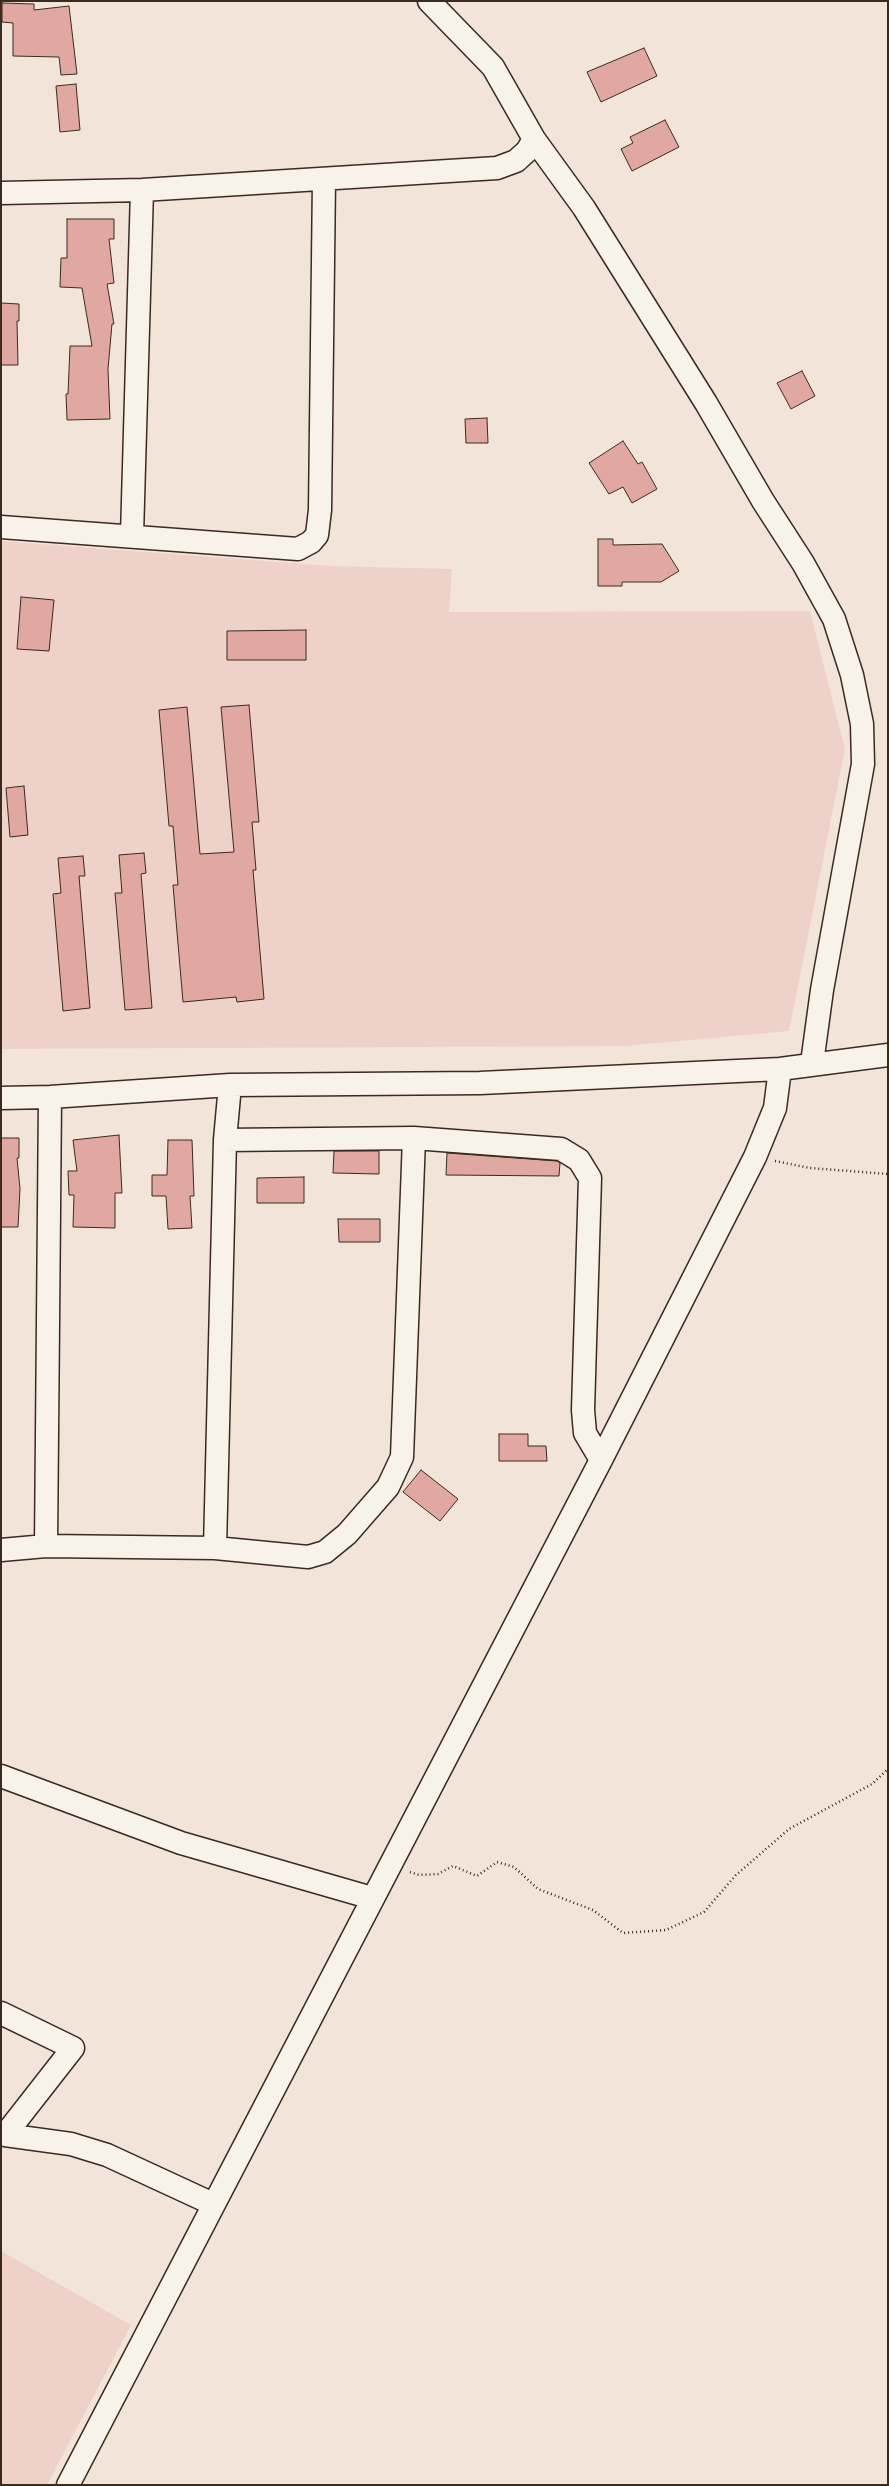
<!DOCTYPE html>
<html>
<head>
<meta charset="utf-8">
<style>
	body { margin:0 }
	#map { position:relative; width:889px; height:2486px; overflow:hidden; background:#f3e4da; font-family:Delius,sans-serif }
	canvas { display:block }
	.frame { position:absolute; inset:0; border:2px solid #3b2a1e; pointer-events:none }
</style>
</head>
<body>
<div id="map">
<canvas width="889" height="2486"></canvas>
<div class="frame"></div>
</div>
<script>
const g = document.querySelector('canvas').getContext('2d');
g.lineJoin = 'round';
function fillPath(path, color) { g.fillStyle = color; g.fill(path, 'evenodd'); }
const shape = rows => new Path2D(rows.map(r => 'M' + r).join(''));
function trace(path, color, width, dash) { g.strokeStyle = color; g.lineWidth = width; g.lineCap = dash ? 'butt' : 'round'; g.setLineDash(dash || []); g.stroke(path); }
const built = shape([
	[1,541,331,566,452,569,449,612,810,611,845,749,789,1031,624,1046,1,1049],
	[1,2251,131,2325,47,2485,1,2485]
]);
const building = shape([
	[2,3,34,4,34,10,69,6,77,74,61,75,59,57,13,56,13,23,2,22,2,3],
	[644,48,657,76,601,102,587,72,644,48],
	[76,84,80,130,60,132,56,86,76,84],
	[665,120,679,147,632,171,621,149,633,143,630,137,665,120],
	[67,219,114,219,114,239,109,239,114,283,107,284,114,324,112,324,108,369,110,419,67,420,66,394,68,394,70,346,92,346,82,288,60,287,61,258,67,258,67,219],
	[1,303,19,304,19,321,17,321,18,365,1,365,1,303],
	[802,371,815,396,791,409,777,383,802,371],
	[487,418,488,443,466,443,465,419,487,418],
	[623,441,638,464,642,462,657,489,632,503,623,487,609,494,589,463,623,441],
	[598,539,613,539,613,545,662,544,679,571,661,582,622,582,622,586,598,586,598,539],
	[21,597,54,600,49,651,17,649,21,597],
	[306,630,306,660,227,660,227,631,306,630],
	[249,705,259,822,252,822,256,870,253,870,264,999,237,1002,236,997,183,1002,173,885,178,885,173,826,169,826,159,710,187,707,200,854,234,852,221,707,249,705],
	[24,786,28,835,10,837,6,788,24,786],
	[144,853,146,873,141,874,152,1008,125,1010,115,893,122,893,119,855,144,853],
	[83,856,85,876,79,876,90,1008,63,1011,53,894,61,893,58,858,83,856],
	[119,1135,122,1193,115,1193,115,1228,73,1227,74,1195,69,1195,68,1171,77,1171,73,1140,119,1135],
	[1,1138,19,1138,19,1158,17,1158,20,1189,18,1227,1,1227,1,1138],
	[168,1140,192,1140,194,1196,190,1196,192,1228,168,1229,166,1196,152,1196,152,1175,167,1175,168,1140],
	[334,1151,379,1151,379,1174,333,1173,334,1151],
	[447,1153,557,1161,560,1163,559,1176,446,1175,447,1153],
	[304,1177,304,1203,257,1203,257,1178,304,1177],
	[338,1219,380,1219,380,1242,339,1242,338,1219],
	[499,1434,528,1434,528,1446,546,1446,547,1461,499,1461,499,1434],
	[421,1470,458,1499,440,1521,403,1492,421,1470]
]);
const path = shape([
	[775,1161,810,1168,888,1174],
	[410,1872,419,1875,438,1874,453,1866,477,1876,497,1862,514,1867,538,1889,593,1910,623,1933,666,1930,704,1912,736,1875,789,1829,872,1784,888,1769]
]);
const street = shape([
	[429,1,493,67,534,139,584,208,706,403,763,501,803,563,834,619,852,675,862,724,863,764,822,990,812,1063],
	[1,193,142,190,497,168,516,161,527,151,534,139],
	[1,527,298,549,311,542,317,535,320,510,324,179],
	[132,535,142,190],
	[1,1098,50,1097,230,1085,480,1083,780,1069,888,1055],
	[225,1140,414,1138,561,1149,579,1160,590,1178,583,1410,585,1433,601,1460],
	[46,1546,50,1097],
	[215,1548,225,1140,230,1085],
	[1,1550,46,1546,215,1548,308,1557,325,1552,347,1534,388,1487,402,1457,414,1138],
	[1,1776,181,1843,372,1898],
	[1,2013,73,2048,5,2135],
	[1,2133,5,2135,71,2144,107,2155,213,2204],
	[68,2485,601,1460,755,1157,775,1108,780,1069]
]);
fillPath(built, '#eed2c9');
fillPath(building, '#e1a7a1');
trace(building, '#3b2a1e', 1);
trace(street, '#3b2a1e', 25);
trace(path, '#3b2a1e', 2.5, [1, 3]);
trace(street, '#f7f3e8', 22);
</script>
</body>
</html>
